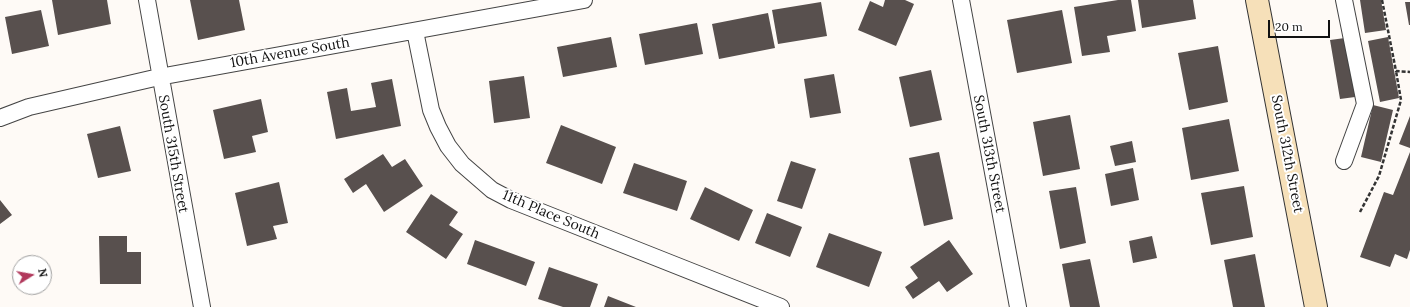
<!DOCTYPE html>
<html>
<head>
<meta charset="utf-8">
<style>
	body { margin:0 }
	#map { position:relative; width:1410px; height:307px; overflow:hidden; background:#fefaf6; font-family:Lora,serif }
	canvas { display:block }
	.north { position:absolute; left:12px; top:255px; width:40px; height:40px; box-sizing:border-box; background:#fff; border:1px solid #a0a0a0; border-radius:50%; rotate:79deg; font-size:11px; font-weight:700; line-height:16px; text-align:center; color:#111 }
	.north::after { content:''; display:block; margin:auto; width:14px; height:18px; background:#b1395c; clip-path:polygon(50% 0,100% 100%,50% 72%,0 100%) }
	.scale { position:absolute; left:1268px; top:20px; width:62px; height:18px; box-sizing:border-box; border:2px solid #111; border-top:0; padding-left:5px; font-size:12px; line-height:14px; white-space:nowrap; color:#111; -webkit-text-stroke:3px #fff; paint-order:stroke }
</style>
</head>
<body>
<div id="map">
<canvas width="1410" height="307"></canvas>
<div class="north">N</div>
<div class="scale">20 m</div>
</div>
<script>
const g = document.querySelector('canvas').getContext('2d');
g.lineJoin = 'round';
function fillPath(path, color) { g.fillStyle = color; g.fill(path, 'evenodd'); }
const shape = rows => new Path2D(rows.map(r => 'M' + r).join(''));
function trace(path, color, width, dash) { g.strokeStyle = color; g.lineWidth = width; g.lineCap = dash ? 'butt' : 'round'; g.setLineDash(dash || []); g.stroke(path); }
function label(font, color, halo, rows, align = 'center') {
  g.font = font + ' Lora,serif'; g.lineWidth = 4; g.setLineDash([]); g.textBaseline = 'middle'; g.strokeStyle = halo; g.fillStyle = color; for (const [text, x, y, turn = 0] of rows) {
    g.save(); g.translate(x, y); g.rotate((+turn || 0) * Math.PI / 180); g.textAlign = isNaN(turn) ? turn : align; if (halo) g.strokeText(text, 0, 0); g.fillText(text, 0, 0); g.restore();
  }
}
const building = shape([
	[52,0,107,0,111,24,58,35],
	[190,0,239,0,245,30,198,40],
	[885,0,905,0,914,4,896,46,858,30,870,1,883,7],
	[1118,0,1131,0,1136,31,1107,36,1110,52,1082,56,1074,7],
	[1138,0,1193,0,1196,19,1142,28],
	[1360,0,1381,0,1386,30,1365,33],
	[821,2,827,36,778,44,772,10],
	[1405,2,1410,2,1410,25,1409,25],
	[41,10,49,46,12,54,5,17],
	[1062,10,1072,63,1017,73,1007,20],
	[768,13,775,48,719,59,712,24],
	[697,23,703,54,645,65,639,34],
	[611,37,617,67,563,77,557,47],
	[1388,37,1399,98,1380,102,1368,41],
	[1345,38,1355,97,1340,99,1330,40],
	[1218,46,1228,102,1189,110,1178,53],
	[931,70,942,120,910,127,899,77],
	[834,74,841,113,810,118,804,79],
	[524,76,530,118,494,123,489,81],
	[392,79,401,126,336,139,327,92,347,88,351,111,376,107,371,83],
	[261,99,268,132,252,136,256,152,224,159,213,110],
	[1373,105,1393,110,1381,162,1361,157],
	[1070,115,1080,169,1043,176,1033,122],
	[1410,116,1410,148,1399,144],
	[1229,119,1239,171,1191,180,1182,128],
	[561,125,616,147,602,184,546,163],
	[120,126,131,171,98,178,87,134],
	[1132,141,1136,162,1115,166,1110,146],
	[939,152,953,219,924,226,909,158],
	[1410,152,1410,250,1407,259,1395,254,1390,267,1360,257,1384,192,1393,195],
	[383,154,392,167,405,159,423,186,384,212,366,184,353,193,344,179],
	[791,161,816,169,802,209,777,201],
	[634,163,687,181,677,211,623,193],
	[1133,168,1139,200,1111,206,1105,174],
	[279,182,288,223,273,226,277,239,247,246,235,193],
	[1244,186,1253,237,1211,245,1201,193],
	[705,187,753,210,739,241,690,219],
	[1076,187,1086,243,1060,249,1049,191],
	[431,194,458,212,449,225,463,234,446,259,406,232],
	[0,200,12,215,0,224],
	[767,213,802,227,790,257,755,243],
	[829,233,882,252,869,287,816,267],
	[99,236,127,236,127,252,141,252,141,284,100,284],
	[1152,236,1157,258,1133,263,1129,241],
	[475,240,535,262,526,286,467,264],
	[949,240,973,274,947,292,939,281,913,299,905,287,918,278,910,267],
	[1255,254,1265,307,1233,307,1224,260],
	[1090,259,1100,307,1070,307,1062,264],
	[549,267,598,284,590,307,563,307,538,299],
	[608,296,636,307,604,307]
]);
const path = shape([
	[1382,0,1396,71,1410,72],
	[1360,212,1379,176,1401,100,1396,71]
]);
const street = shape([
	[147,0,202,307],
	[961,0,1018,307],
	[415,31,431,110,438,127,448,146,462,164,492,190,511,200,781,307],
	[0,118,29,107,159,77,584,0],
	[1344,161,1365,104,1344,0]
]);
const secondary = shape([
	[1257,0,1316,307]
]);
const streetNames = [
	["10th Avenue South",290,53,-10],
	["South 315th Street",173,154,80],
	["South 313th Street",989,154,79],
	["South 312th Street",1287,154,79],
	["11th Place South",551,215,23]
];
fillPath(building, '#58504e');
trace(street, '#444', 18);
trace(secondary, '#333', 24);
trace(path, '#333', 2.5, [4, 2]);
trace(street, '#fff', 16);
trace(secondary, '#f6e0b9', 22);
label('14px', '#111', '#fff', streetNames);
</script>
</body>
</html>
